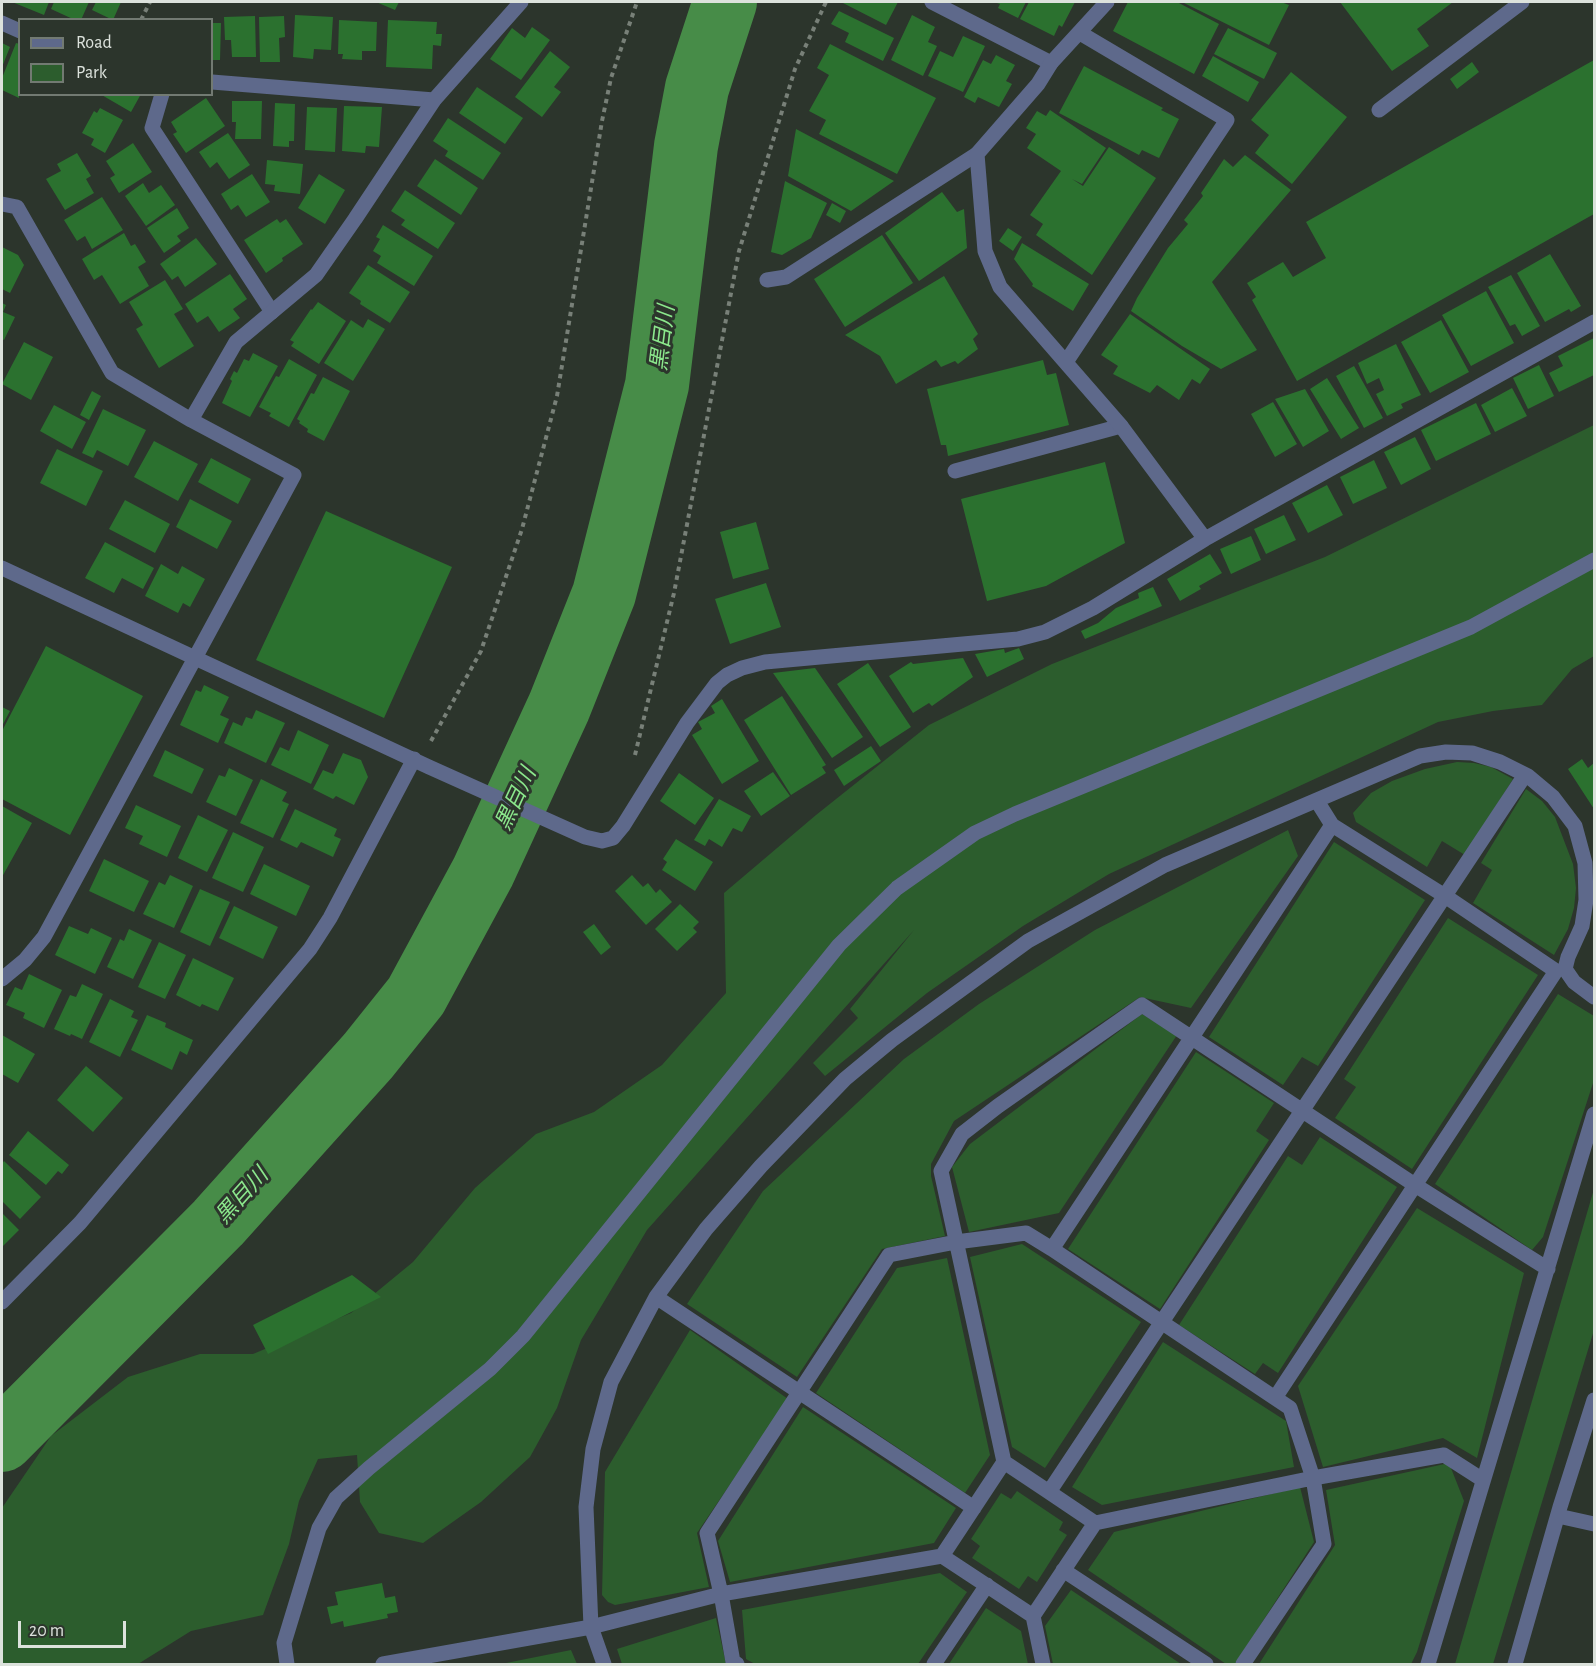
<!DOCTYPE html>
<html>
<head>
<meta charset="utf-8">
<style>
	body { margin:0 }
	#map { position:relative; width:1596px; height:1666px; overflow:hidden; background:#2c352c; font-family:"Alegreya Sans",sans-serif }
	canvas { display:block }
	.frame { position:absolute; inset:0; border:3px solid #dce2dc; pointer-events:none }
	.legend { position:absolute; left:18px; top:18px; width:195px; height:78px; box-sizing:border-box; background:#2c352c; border:2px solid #727a72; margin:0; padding:8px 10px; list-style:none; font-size:18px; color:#dce2dc }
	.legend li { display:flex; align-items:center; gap:12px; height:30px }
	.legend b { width:30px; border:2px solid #727a72 }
	.scale { position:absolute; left:18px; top:1621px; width:108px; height:27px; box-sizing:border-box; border:3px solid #dce2dc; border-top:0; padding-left:8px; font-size:18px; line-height:21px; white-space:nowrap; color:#dce2dc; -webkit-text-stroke:4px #2c352c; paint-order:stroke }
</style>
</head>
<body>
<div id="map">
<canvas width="1596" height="1666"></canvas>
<div class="frame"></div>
<ul class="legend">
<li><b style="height:8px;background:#5e698b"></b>Road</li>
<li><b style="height:16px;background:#2c5d2d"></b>Park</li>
</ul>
<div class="scale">20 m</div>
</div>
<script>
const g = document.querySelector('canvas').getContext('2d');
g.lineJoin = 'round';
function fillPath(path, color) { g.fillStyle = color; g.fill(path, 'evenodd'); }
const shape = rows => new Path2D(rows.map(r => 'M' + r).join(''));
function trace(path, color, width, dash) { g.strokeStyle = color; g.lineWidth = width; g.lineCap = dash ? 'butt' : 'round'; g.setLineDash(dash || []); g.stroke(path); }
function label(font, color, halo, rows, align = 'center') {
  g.font = font + ' "Alegreya Sans","Noto Sans JP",sans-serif'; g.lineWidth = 6; g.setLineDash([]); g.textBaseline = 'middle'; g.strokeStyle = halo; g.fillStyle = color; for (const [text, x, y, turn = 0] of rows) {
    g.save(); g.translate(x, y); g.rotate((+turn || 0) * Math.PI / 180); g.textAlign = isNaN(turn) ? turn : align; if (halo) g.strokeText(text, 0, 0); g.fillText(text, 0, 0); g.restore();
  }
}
const green = shape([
	[1594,425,1594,656,1572,669,1542,705,1493,711,1438,722,1109,874,1023,926,927,993,825,1076,813,1063,858,1018,850,1009,914,930,647,1230,581,1340,557,1408,530,1457,481,1502,423,1543,379,1533,360,1502,357,1455,318,1459,299,1501,289,1544,263,1615,191,1631,138,1664,2,1664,2,1508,51,1436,128,1377,200,1354,253,1354,351,1313,413,1262,475,1188,536,1134,594,1112,662,1065,726,993,724,893,816,815,929,725,1052,664,1325,557],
	[1457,762,1474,763,1491,767,1513,779,1465,855,1442,841,1427,867,1356,822,1353,813,1371,793,1392,781,1425,769],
	[1526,789,1542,801,1555,817,1573,864,1576,888,1574,908,1568,929,1554,955,1473,903,1492,870,1481,863],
	[1288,830,1298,856,1191,1008,1140,997,954,1121,931,1164,931,1176,945,1236,882,1249,797,1377,687,1304,763,1191,904,1059,979,1004,1095,930],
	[1334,842,1425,900,1318,1066,1302,1057,1283,1085,1209,1037],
	[1448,918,1538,975,1412,1169,1335,1118,1356,1087,1344,1079],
	[1558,994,1594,1016,1594,1080,1543,1237,1532,1250,1435,1184],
	[1142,1014,1177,1035,1059,1213,969,1232,952,1167,970,1144],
	[1196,1052,1274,1103,1256,1131,1269,1140,1160,1309,1068,1249],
	[1320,1137,1397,1187,1278,1373,1263,1363,1255,1374,1179,1325,1288,1156,1302,1165],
	[1594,1189,1594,1330,1493,1664,1455,1664],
	[1417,1208,1524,1273,1477,1458,1443,1438,1323,1467,1298,1386],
	[1022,1244,1141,1322,1045,1468,1012,1447,970,1257],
	[947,1258,990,1455,965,1493,816,1393,897,1268],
	[690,1330,788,1399,697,1533,709,1587,615,1605,608,1602,602,1595,605,1472],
	[1163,1342,1286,1421,1294,1467,1102,1505,1072,1487],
	[803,1407,956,1508,934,1543,730,1582,718,1541],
	[1449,1463,1464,1501,1417,1652,1411,1664,1259,1664,1335,1545,1326,1490],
	[1300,1487,1314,1542,1235,1664,1226,1664,1088,1570,1114,1532],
	[1017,1491,1063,1522,1059,1530,1067,1535,1037,1582,1028,1576,1019,1589,972,1558,980,1546,971,1539,1001,1493,1011,1499],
	[940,1573,967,1592,918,1664,755,1664,746,1659,742,1610],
	[1071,1590,1181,1664,1053,1664,1045,1626],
	[986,1608,1021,1631,1028,1664,949,1664],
	[716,1618,726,1664,622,1664,617,1649],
	[571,1650,577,1664,501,1664]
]);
const river = shape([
	[2,1440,218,1223,368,1056,416,996,483,872,559,707,604,594,657,385,686,146,697,88,725,2]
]);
const building = shape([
	[12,2,49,2,44,15],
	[54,2,89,2,81,20,75,20,51,9],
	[96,2,121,2,113,20,92,10],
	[376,2,399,2,395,10],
	[841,2,898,2,886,25],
	[994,2,1026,2,1018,18,998,8,1000,4],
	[1029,2,1075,2,1062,27,1059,25,1054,36,1020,19],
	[1128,2,1177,2,1219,24,1194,74,1113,31],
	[1182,2,1281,2,1289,5,1269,45],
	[1340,2,1453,2,1417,29,1429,46,1392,71],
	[839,11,894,38,883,61,845,42,849,33,831,24],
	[295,15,333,17,331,50,314,49,313,59,293,57],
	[912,15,935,27,928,42,937,46,923,76,891,60],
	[255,16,256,57,232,57,231,40,225,40,224,17],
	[284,16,285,37,279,38,280,62,260,62,259,17],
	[339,20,377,22,376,51,362,51,362,60,342,59,343,54,338,54],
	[388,20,437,22,436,34,442,34,441,46,433,45,432,69,386,67],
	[212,23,221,23,220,60,212,60],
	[532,27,550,40,521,80,490,59,512,28,525,38],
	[1228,28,1277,53,1264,79,1214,54],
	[963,36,985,46,963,92,928,76,940,51,953,57],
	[2,43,10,47,2,67],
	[16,43,20,44,19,98,2,90,2,78],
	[830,44,936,98,897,174,819,134,826,120,809,111,829,75,817,68],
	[550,51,570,67,554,87,561,92,542,117,515,97],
	[996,55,1015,65,1006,81,1012,84,999,107,978,97,975,103,964,97,983,60,991,64],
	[1213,56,1259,82,1248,102,1202,76],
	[1594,60,1594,214,1297,381,1252,300,1256,297,1247,283,1283,262,1293,277,1326,258,1306,222],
	[1472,62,1479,72,1457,89,1450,79],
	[1084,66,1163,108,1161,110,1179,119,1159,158,1142,150,1139,155,1059,113],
	[1291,72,1347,117,1292,184,1255,153,1269,135,1251,120],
	[477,87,523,118,505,144,459,113],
	[100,94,141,94,131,112],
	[206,98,225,126,186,153,173,134,177,132,171,122],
	[232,101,262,101,261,139,235,139,236,122,232,122],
	[275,103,295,104,294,141,289,141,289,147,273,146],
	[344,106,382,107,379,147,366,146,365,153,342,151],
	[307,107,337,108,335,152,305,150],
	[100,108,123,120,105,153,91,145,94,139,82,133,94,111,97,113],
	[1050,110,1106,148,1082,184,1072,179,1083,186,1109,147,1156,178,1092,275,1036,235,1043,224,1030,215,1061,171,1027,148,1036,134,1026,128,1037,111,1046,116],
	[448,118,501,153,483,180,445,156,448,151,433,141],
	[796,129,894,181,851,211,788,176],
	[228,133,250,165,229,179,217,162,210,168,199,152],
	[133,143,152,172,119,193,110,178,115,175,106,161],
	[77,153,91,176,86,179,94,193,65,210,46,179,61,171,57,164],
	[1245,155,1291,190,1212,282,1257,350,1221,369,1182,346,1131,311,1137,298,1168,248,1188,224,1184,220,1203,196,1201,193,1224,159,1233,167],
	[435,159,478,188,461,215,417,186],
	[267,160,303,164,300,194,274,191,275,185,265,184],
	[252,174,270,202,246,217,238,205,231,210,221,194],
	[319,174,345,190,325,224,298,208],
	[785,181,827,203,811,238,782,255,771,252],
	[143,183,149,193,161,185,175,205,146,226,125,196],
	[405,190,455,223,438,249,401,225,405,220,391,211],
	[942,192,957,212,964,209,967,248,919,281,885,233],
	[102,197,123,230,92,249,85,236,77,241,64,220],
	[832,203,846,211,840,223,826,215],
	[177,208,189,228,177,236,181,241,164,253,147,228],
	[277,219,280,223,286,219,303,244,282,258,283,261,266,273,244,240],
	[383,225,433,256,414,286,377,263,381,256,373,251,380,239,376,237],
	[1008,228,1022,237,1013,251,999,241],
	[124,233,131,246,135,244,146,262,138,267,149,286,120,304,102,275,94,280,82,259],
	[882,235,913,283,845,327,814,279],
	[196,238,217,264,185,287,178,276,172,280,160,264],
	[1022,243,1089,284,1073,311,1032,286,1033,284,1014,259],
	[2,247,18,255,24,265,10,293,2,289],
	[1550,254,1581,306,1571,312,1569,309,1545,322,1517,273],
	[368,265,410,292,390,323,360,304,361,301,349,293],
	[230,274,247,299,233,309,240,318,219,332,208,316,197,323,185,304],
	[1511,275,1540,326,1522,336,1515,324,1510,326,1488,287],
	[944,276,978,334,973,339,978,349,958,364,955,361,941,367,936,360,896,384,880,356,845,335],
	[165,280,183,309,174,314,194,346,159,368,136,329,143,325,129,302],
	[1486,291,1514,343,1471,366,1442,315],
	[318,302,346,321,319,364,291,346,294,342,290,340,311,309,312,310],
	[2,303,6,305,3,312,15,317,4,340,2,339],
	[1130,314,1210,369,1200,384,1192,379,1179,400,1157,385,1150,393,1113,374,1118,366,1101,355],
	[368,319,385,329,353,381,324,363,351,320,363,328],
	[1441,320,1469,372,1430,393,1401,342],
	[1594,338,1594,375,1559,392,1549,373,1563,366,1558,356],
	[24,342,53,357,31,400,2,384],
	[1396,344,1421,395,1401,404,1403,408,1387,416,1376,394,1384,390,1379,378,1367,384,1358,363],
	[253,353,278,366,250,417,222,403,232,381,230,379,234,371,237,373,244,359,249,361],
	[289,359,317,375,289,427,269,416,271,413,259,407,276,376,279,377],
	[1043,360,1047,375,1056,373,1069,425,948,456,946,445,941,445,927,389],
	[1539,365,1554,396,1528,409,1513,378],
	[1354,366,1383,418,1364,428,1336,376],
	[323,377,350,391,324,441,307,432,308,429,299,423,300,421,297,419,311,393,314,394],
	[1327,378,1359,428,1341,439,1310,389],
	[1512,388,1527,416,1495,432,1481,405],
	[1305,389,1329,431,1303,447,1275,399],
	[92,391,101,396,89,420,80,415],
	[1273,402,1297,444,1275,457,1251,414],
	[1476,403,1491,434,1436,461,1421,430],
	[54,405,86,422,72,449,40,431],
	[103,409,146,430,128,466,97,450,93,458,82,453],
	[1415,437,1431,469,1401,485,1384,452],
	[154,441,198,464,178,501,134,477],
	[57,449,103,471,86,506,40,483],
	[211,458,251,479,238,504,198,482],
	[1374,460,1387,488,1353,504,1340,477],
	[1105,462,1125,543,1046,586,987,601,961,499],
	[1327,485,1343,515,1308,533,1292,503],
	[190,499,232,521,217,549,176,527],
	[125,500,170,524,155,553,109,529],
	[326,511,452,567,384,718,256,660],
	[1284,515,1296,540,1266,554,1254,529],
	[756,522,769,569,733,579,720,532],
	[1251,536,1261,560,1231,574,1220,549],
	[105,542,154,568,143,589,122,578,114,593,85,578],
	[1210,554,1222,573,1199,586,1201,589,1180,601,1167,579],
	[161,564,178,574,182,566,205,579,190,607,183,603,178,613,145,596],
	[766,583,781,627,730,644,715,599],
	[1153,587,1162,606,1085,639,1081,631,1098,623,1116,608,1139,598,1138,593],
	[46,646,143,696,70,835,2,799,2,731],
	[1019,648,1024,659,987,677,975,654,1004,649,1005,653],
	[963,658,973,677,932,706,929,703,913,713,889,676,911,662,913,664],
	[868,663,911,727,880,747,837,684],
	[815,668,863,737,832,758,773,673],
	[204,685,229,697,220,715,229,719,218,743,180,725,196,690,201,692],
	[782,696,826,765,822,767,826,773,791,795,744,720],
	[722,699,759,761,722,784,692,735,702,729,698,722,715,713,711,706],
	[2,707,10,711,2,726],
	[256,710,285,723,266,763,224,743,233,722,242,726,246,717,252,719],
	[298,730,329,745,311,784,271,765,280,747,289,751],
	[871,746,881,761,844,786,834,770],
	[165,750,204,769,192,794,153,776],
	[343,753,361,760,368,777,354,805,336,796,333,799,313,789,323,770,333,774],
	[1582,759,1588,768,1594,763,1594,809,1568,769],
	[229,768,253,780,236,816,206,802,219,775,225,777],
	[773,772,790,796,761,816,744,791],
	[679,773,714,798,695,825,660,801],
	[261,779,287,792,282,801,289,804,273,838,240,823],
	[719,799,751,816,742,832,733,828,722,847,709,839,705,846,694,840],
	[136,805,181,826,167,857,139,844,143,836,125,828],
	[2,806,32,823,2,877],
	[295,809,337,829,334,836,341,839,333,857,301,842,297,848,280,840],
	[198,815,228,830,207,872,178,858],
	[233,832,264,847,243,892,212,878],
	[676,839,713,862,695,891,662,870,667,862,663,859],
	[104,859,149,881,134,912,89,891],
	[264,864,310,886,296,916,250,894],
	[170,875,193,886,174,928,143,914,159,882,165,885],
	[632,875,643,887,648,883,656,893,660,889,672,902,646,925,615,891],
	[200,889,230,902,210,946,180,932],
	[680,904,699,922,693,928,697,932,677,951,655,929],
	[234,906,278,927,263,959,219,938],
	[594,924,611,947,601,955,583,932],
	[69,926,88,934,91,928,112,938,95,974,55,955],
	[129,929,152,940,133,979,107,967,120,939,124,941],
	[159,942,186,955,165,999,138,987],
	[193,958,234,978,218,1011,202,1004,200,1007,176,995],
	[29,974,62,990,44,1028,23,1018,25,1013,6,1005,15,987,22,990],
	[82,984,103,994,82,1039,71,1034,70,1036,54,1029,70,995,76,997],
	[110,999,134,1011,131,1017,138,1020,120,1057,89,1042],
	[147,1015,166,1023,165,1027,193,1040,187,1055,180,1051,172,1070,131,1050],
	[2,1035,35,1054,18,1083,2,1074],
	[86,1066,123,1098,93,1132,57,1100],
	[28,1131,69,1165,62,1174,58,1171,46,1185,9,1155],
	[4,1161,41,1197,20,1219,2,1201,2,1164],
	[2,1213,19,1230,2,1247],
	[352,1275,381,1297,268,1354,253,1325],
	[382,1583,385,1598,395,1596,398,1612,387,1614,388,1618,344,1627,343,1621,331,1624,327,1607,338,1605,335,1592]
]);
const path = shape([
	[141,20,150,2],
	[431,741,481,651,522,529,557,396,602,121,611,78,637,2],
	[635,755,674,593,739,251,795,69,826,2]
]);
const lane = shape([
	[932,2,1051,63],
	[2,23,20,31],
	[212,82,434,100],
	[162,94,152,128,272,312],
	[1379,110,1522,2],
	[767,280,786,277,977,154],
	[955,471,1121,426],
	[1317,801,1332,825,1445,896,1556,971,1275,1398,1052,1249,1332,825],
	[656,1297,974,1508],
	[1004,1462,941,1171,962,1134,998,1106,1142,1005,1415,1185,1548,1269],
	[1049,1492,1004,1462,942,1556,1033,1616,1095,1523,1049,1492,1525,775],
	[1558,1516,1594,1524],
	[1095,1523,1313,1478,1444,1455,1483,1480],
	[1063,1570,1206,1664],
	[1033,1616,1043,1664],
	[287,1664,284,1643,319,1528,336,1498,369,1468,490,1369,523,1336,839,945,897,888,975,833,1015,814,1471,627,1594,560],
	[383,1664,591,1627,721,1594,942,1556],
	[604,1664,591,1627,586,1507,593,1449,611,1382,656,1297,706,1229,761,1166,845,1079,892,1040,1028,941,1165,865,1420,756,1446,752,1472,753,1500,762,1528,776,1553,797,1575,826,1585,863,1586,900,1582,926,1568,957,1565,969,1574,982,1594,997],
	[737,1664,733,1662,721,1594,707,1533,889,1255,956,1242,1026,1233,1052,1249],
	[934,1664,987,1585],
	[1243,1664,1324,1544,1313,1478,1290,1408,1275,1398],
	[1428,1664,1594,1114],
	[1515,1664,1560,1507,1594,1400]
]);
const street = shape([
	[1107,2,1051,63,1038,84,977,154,985,251,1000,287,1121,426,1205,539],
	[2,204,17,207,112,373,191,420],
	[1066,362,1227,120,1080,33],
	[2,568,429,767,585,837,602,841,613,838,623,826,687,723,717,683,727,675,742,668,765,662,1018,639,1045,632,1093,608,1205,539,1594,322],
	[2,979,25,960,44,937,294,475,191,420,236,342,316,275,355,219,434,100,521,2],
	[2,1302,80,1223,310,949,330,918,414,759]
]);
const waterNames = [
	["黒目川",663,338,-83],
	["黒目川",516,799,-65],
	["黒目川",242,1196,-48]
];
fillPath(green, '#2c5d2d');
trace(river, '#478c48', 64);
fillPath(building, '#2b712f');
trace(path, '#788078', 4, [4.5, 4.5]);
trace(lane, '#5e698b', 15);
trace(street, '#5e698b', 15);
label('italic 22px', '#8be78c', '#2c352c', waterNames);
</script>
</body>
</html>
